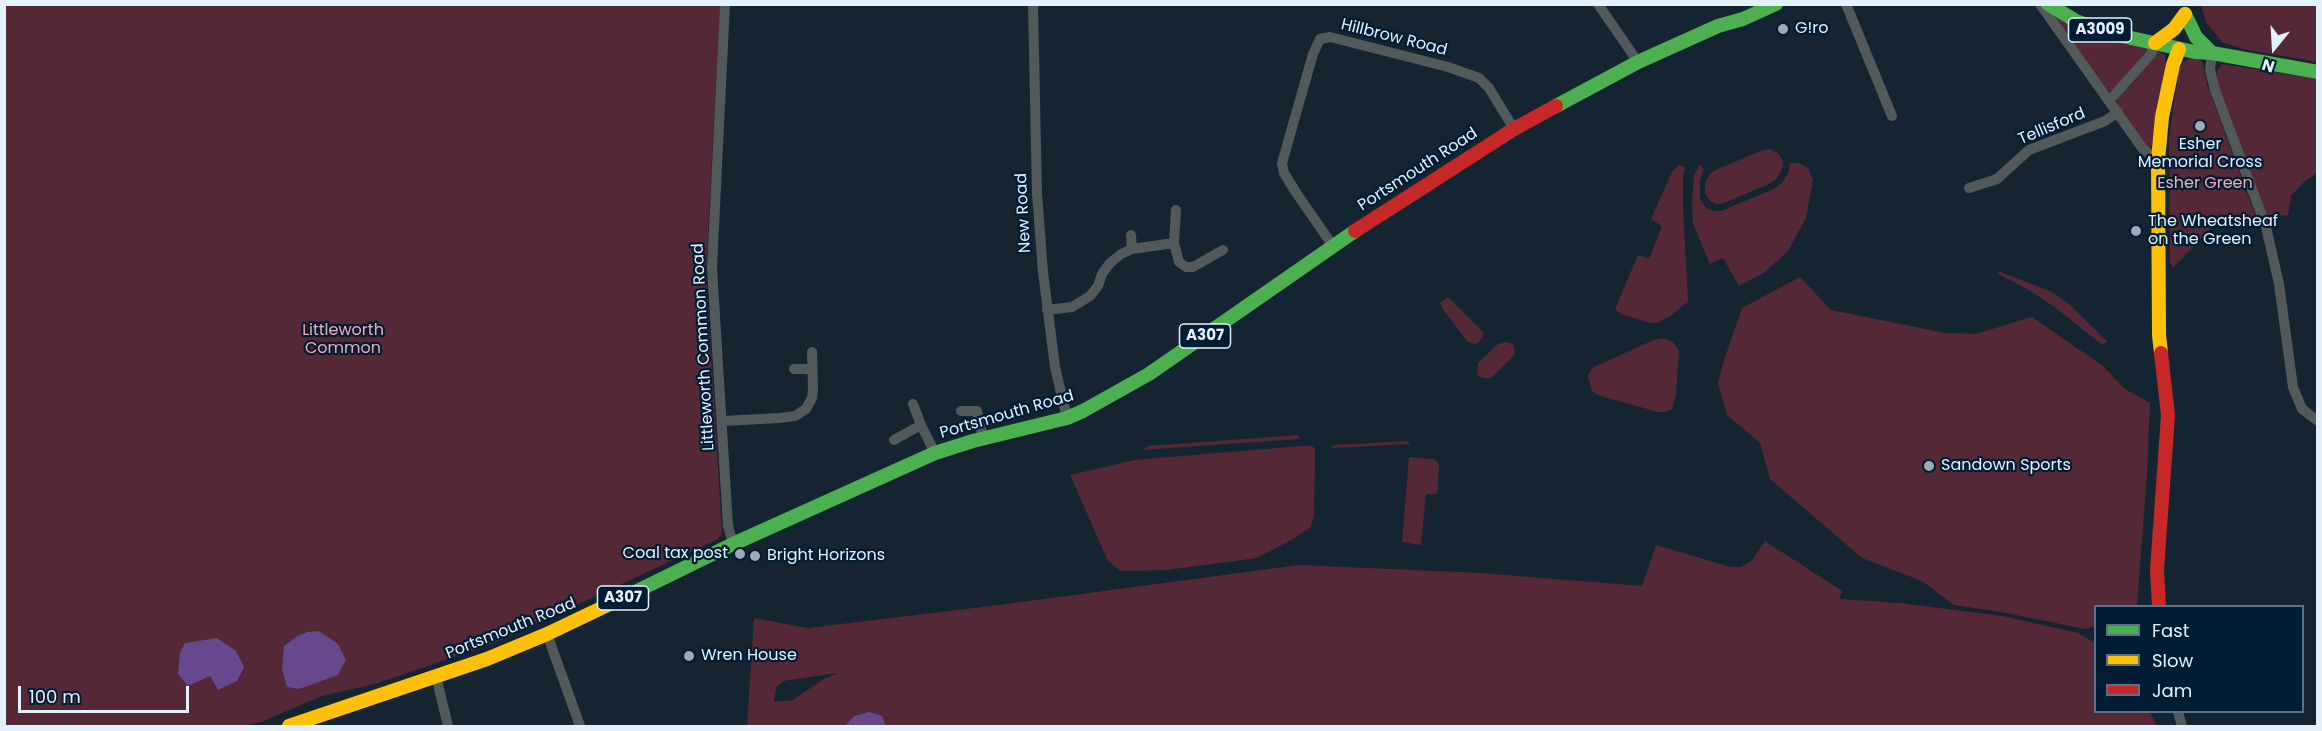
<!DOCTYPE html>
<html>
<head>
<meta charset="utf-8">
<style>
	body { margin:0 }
	#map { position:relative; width:2322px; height:731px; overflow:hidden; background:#142531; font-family:Poppins,sans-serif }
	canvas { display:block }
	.frame { position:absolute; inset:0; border:6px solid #e3f1fd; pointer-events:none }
	.legend { position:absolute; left:2094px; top:605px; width:210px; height:108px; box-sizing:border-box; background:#001d33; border:2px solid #5b7284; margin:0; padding:8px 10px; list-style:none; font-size:18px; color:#e3f1fd }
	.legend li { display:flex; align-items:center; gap:12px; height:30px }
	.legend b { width:30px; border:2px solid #5b7284 }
	.north { position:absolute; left:2244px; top:18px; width:60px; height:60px; -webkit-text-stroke:4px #001d33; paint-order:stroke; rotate:198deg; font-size:16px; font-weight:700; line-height:24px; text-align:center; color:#e3f1fd }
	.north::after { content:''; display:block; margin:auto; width:21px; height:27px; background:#e3f1fd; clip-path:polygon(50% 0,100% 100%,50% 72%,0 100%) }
	.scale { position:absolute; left:18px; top:686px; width:171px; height:27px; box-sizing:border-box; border:3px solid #e3f1fd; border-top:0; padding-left:8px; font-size:18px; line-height:21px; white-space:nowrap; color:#e3f1fd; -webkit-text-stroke:4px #001d33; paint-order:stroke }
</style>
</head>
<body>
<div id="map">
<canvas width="2322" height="731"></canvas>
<div class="frame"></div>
<ul class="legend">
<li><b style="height:8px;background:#4caf50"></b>Fast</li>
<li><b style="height:8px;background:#ffc107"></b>Slow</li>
<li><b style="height:8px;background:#c62828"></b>Jam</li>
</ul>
<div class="north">N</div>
<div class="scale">100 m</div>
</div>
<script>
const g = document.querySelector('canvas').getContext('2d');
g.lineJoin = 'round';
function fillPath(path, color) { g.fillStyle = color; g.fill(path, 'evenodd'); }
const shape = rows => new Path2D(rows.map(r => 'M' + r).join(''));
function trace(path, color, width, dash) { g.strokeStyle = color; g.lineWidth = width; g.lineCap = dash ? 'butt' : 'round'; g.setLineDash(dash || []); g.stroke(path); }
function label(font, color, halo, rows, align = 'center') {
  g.font = font + ' Poppins,sans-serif'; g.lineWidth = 4.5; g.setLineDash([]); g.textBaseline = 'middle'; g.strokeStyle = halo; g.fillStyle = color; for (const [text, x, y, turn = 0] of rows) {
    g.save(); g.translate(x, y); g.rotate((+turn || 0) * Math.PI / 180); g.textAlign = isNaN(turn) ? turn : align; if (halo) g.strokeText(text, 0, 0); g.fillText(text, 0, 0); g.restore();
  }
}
const green = shape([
	[4,5,720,5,706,272,722,534,718,539,495,643,375,684,322,696,261,722,243,726,5,726],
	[2201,5,2317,5,2317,62,2243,49,2222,42,2206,22],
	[2048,8,2148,47,2148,50,2112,91,2108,91],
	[2158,51,2165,55,2166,66,2152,146,2149,148,2147,147,2117,104,2117,100],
	[2192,57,2201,60,2203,64,2207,84,2257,220,2240,226,2231,217,2219,220,2173,268,2170,262,2169,139,2179,69,2183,63],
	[2222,64,2317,79,2317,173,2304,182,2291,196,2288,215,2267,217,2216,79,2217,71],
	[1770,149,1779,154,1783,161,1782,170,1776,179,1769,184,1724,203,1717,204,1710,201,1705,193,1705,183,1709,175,1715,170,1761,151],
	[1790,163,1798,163,1808,168,1813,180,1806,218,1788,251,1765,272,1739,286,1723,258,1710,264,1693,224,1692,202,1694,175,1700,165,1704,169,1700,180,1700,199,1706,208,1714,211,1721,211,1774,189,1783,182,1789,171],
	[1679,165,1685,167,1683,178,1683,206,1688,302,1670,316,1657,323,1646,322,1621,314,1615,309,1638,255,1649,259,1662,226,1651,219,1672,172],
	[1998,271,2052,292,2070,305,2107,341,2106,343,2101,344,2056,308,2029,290,1998,274],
	[1800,277,1831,310,1945,333,1976,334,2032,317,2103,366,2125,389,2150,403,2147,474,2137,606,2096,606,2095,626,2085,629,2001,612,1954,605,1922,581,1862,558,1770,479,1760,443,1727,415,1718,383,1724,360,1742,308],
	[1448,297,1483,332,1483,336,1478,343,1474,344,1468,342,1442,308,1440,303],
	[1664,338,1673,342,1679,351,1676,394,1672,409,1666,412,1658,412,1604,397,1594,393,1591,389,1588,376,1592,368,1656,339],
	[1506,342,1513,344,1515,351,1514,356,1491,378,1484,378,1478,376,1477,369,1478,363,1498,344],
	[1298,435,1299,439,1142,450,1149,446],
	[1408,441,1410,444,1330,448,1334,445],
	[1302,446,1312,446,1315,449,1314,517,1310,528,1293,539,1257,558,1167,570,1121,571,1108,561,1070,475,1135,460],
	[1409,457,1435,459,1439,465,1437,494,1426,494,1421,545,1402,542],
	[1765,541,1842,591,1839,599,1899,603,2002,616,2078,633,2095,643,2096,712,2150,712,2157,726,747,726,754,618,808,628,999,605,1299,565,1481,573,1642,586,1656,545,1731,567,1741,567,1752,560],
	[837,673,822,680,793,700,774,702,776,688,783,681]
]);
const water = shape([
	[319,631,338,644,346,660,338,675,299,689,287,687,282,668,284,646,296,637,307,632],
	[217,638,236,651,244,667,237,681,218,690,210,676,188,686,178,674,180,653,185,643],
	[869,712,882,716,886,726,845,726,854,716]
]);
const street = shape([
	[725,4,712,268,728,526,733,544],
	[1033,4,1037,193,1043,272,1055,367,1067,418],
	[1598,4,1638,62],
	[1846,4,1892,116],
	[2040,4,2143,149,2158,160],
	[2212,53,2210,70,2215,90,2266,227,2279,284,2293,387,2302,409,2318,421],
	[2109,101,2151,54,2155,43],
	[1969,188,1997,179,2029,150,2105,121,2118,112],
	[1176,210,1174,243,1179,262,1186,267,1193,267,1223,250],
	[1131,235,1132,249],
	[1333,246,1297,194,1284,173,1282,163,1313,54,1320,39,1330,37,1448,67,1479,78,1489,88,1514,129],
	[1047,310,1072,307,1090,296,1098,286,1102,274,1110,263,1121,254,1132,249,1174,243],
	[794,369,812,369],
	[913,404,921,425],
	[961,411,977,411,983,438],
	[722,421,780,418,795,416,806,409,812,398,813,389,812,352],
	[894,440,921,425,935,453],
	[547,634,580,726],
	[436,676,448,726],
	[2178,712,2182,726]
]);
const fast = shape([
	[2048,4,2076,21,2113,34,2195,52,2212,53,2318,72],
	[2185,14,2196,37,2212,53],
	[1556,106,1638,62,1718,26,1743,19,1776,4],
	[633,593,733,544,935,453,973,441,1067,418,1083,411,1149,374,1355,231]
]);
const slow = shape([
	[2155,43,2174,29,2185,14],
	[2161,353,2159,335,2158,160,2162,117,2173,65,2179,49],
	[289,726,487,659,547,634,633,593]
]);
const jam = shape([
	[1355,231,1514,129,1556,106],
	[2159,606,2157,570,2168,415,2161,353]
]);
const markers = [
	[1783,29,6,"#9baab6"],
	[2200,126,6,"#9baab6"],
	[2136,231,6,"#9baab6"],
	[1929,466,6,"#9baab6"],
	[740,554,6,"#9baab6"],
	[755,556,6,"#9baab6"],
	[689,656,6,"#9baab6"]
];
const shields = [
	[2100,30,63],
	[1205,336,51],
	[623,598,51]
];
const shieldNames = [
	["A3009",2100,30],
	["A307",1205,336],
	["A307",623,598]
];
const poiNames = [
	["G!ro",1795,29],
	["Esher",2200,145,"center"],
	["Memorial Cross",2200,163,"center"],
	["The Wheatsheaf",2148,222],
	["on the Green",2148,240],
	["Sandown Sports",1941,466],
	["Coal tax post",728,554,"right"],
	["Bright Horizons",767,556],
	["Wren House",701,656]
];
const streetNames = [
	["Hillbrow Road",1394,38,14],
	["Tellisford",2052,127,-23],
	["Portsmouth Road",1418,170,-33],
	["New Road",1024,213,-93],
	["Littleworth Common Road",704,347,-93],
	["Portsmouth Road",1007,415,-16],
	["Portsmouth Road",511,629,-22]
];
const parkNames = [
	["Esher Green",2205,184],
	["Littleworth",343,331],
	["Common",343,349]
];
fillPath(green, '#542837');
fillPath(water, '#66488c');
trace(street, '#51595b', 10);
trace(fast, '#4caf50', 14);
trace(slow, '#ffc107', 14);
trace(jam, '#c62828', 14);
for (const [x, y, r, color] of markers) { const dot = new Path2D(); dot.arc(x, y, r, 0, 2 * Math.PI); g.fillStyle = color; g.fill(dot); trace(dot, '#001d33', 2); }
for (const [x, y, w] of shields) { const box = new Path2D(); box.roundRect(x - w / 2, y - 12, w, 24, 4.5); g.fillStyle = '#001d33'; g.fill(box); trace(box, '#e3f1fd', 1.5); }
label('bold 15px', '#e3f1fd', null, shieldNames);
label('16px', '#e3f1fd', '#001d33', poiNames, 'left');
label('16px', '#e3f1fd', '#001d33', streetNames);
label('16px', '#f4aabc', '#001d33', parkNames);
</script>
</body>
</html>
